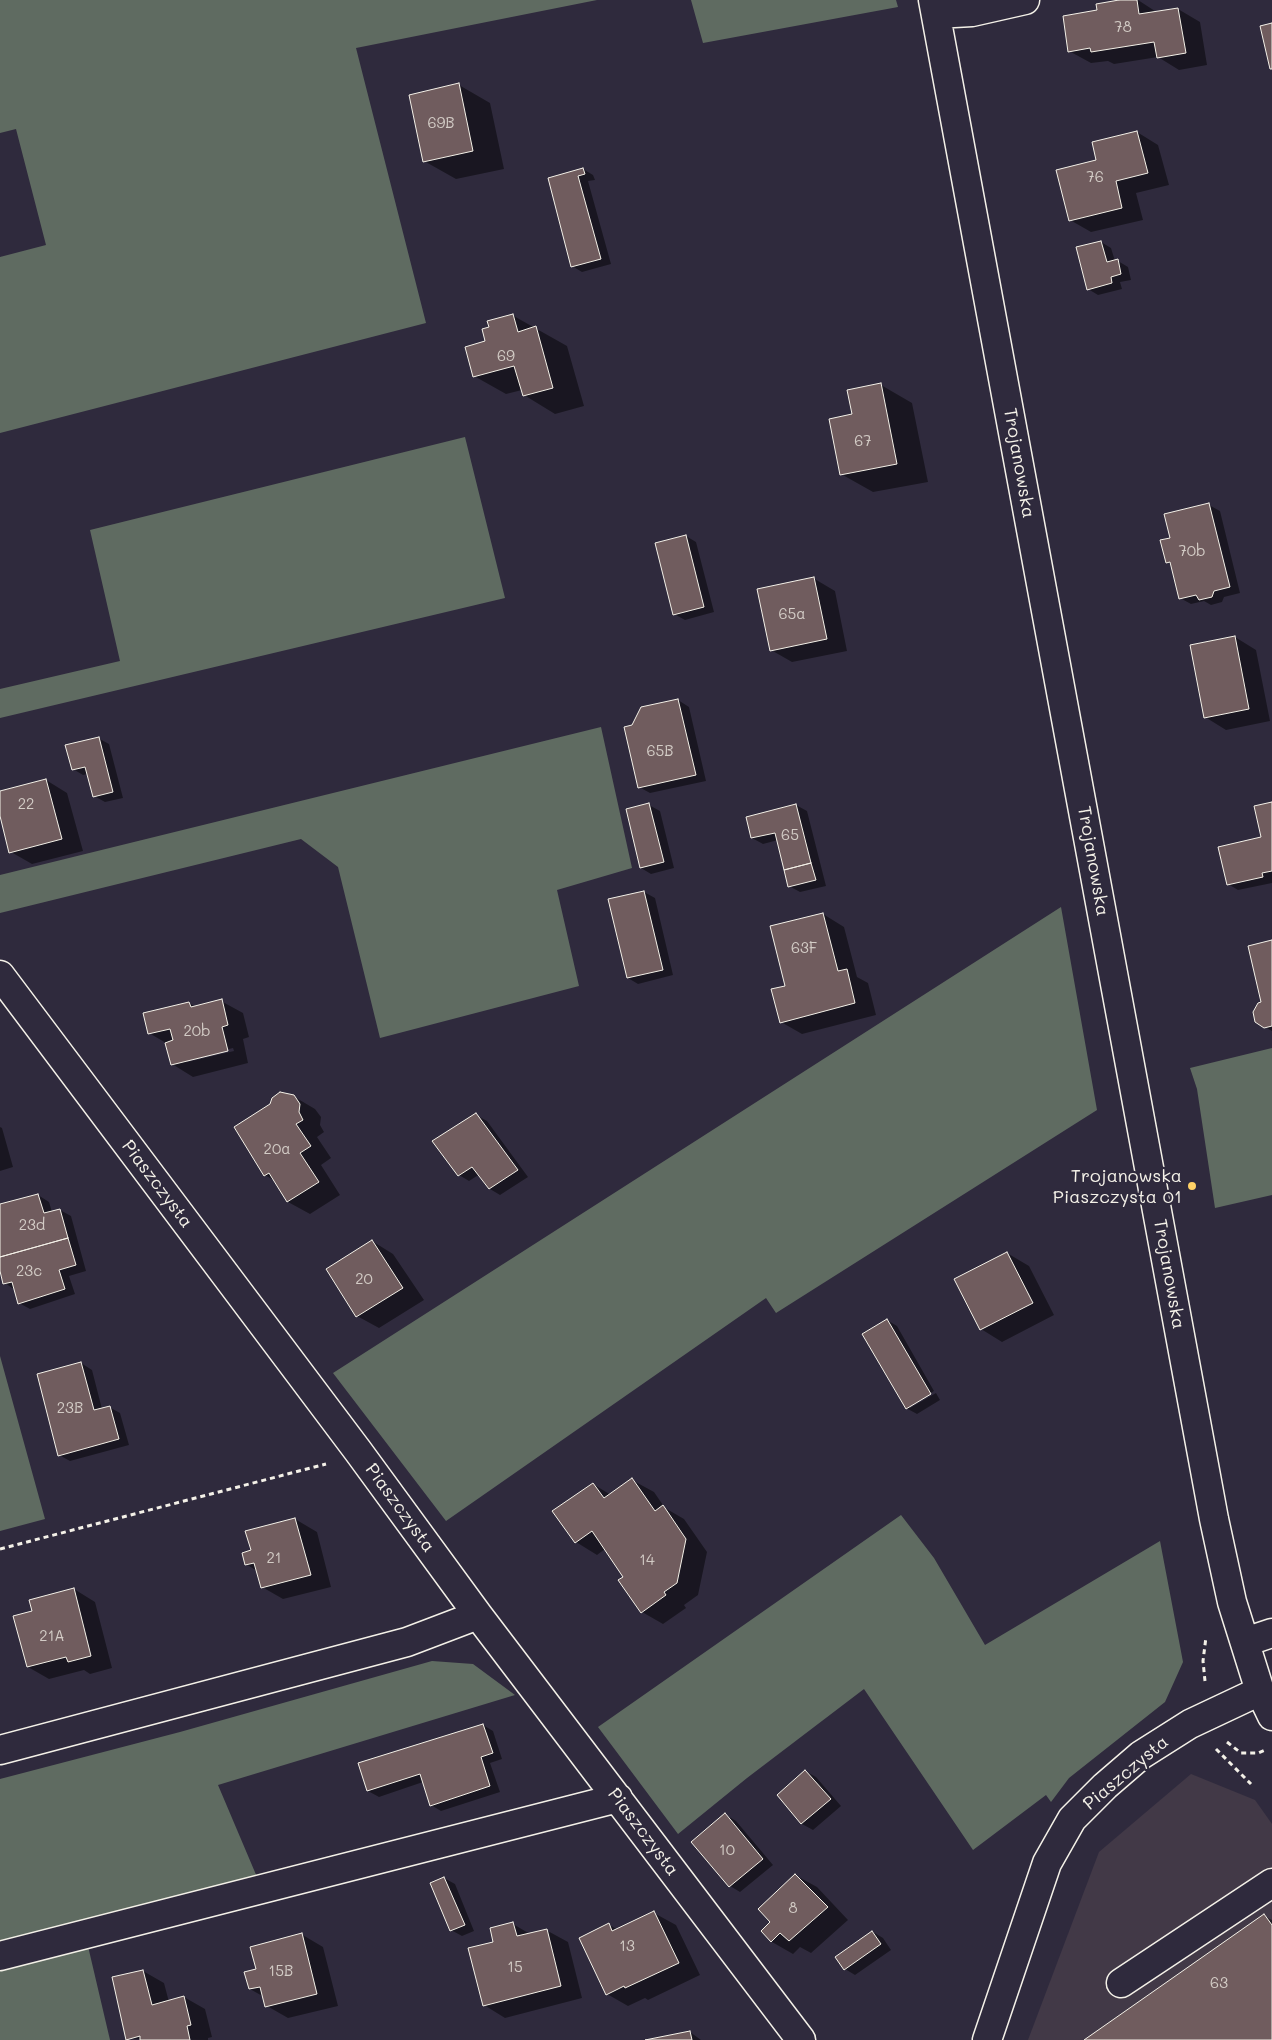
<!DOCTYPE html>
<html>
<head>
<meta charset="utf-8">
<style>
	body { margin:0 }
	canvas { display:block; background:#2f2a3d }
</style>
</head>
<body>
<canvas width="1272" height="2040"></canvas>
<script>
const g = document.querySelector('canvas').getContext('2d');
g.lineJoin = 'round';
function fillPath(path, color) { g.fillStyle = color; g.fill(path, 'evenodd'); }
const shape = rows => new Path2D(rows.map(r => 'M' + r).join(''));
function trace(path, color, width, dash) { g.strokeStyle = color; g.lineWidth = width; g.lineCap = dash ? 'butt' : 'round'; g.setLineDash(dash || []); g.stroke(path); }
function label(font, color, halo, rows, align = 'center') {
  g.font = font + ' Mali,sans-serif'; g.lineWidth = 4.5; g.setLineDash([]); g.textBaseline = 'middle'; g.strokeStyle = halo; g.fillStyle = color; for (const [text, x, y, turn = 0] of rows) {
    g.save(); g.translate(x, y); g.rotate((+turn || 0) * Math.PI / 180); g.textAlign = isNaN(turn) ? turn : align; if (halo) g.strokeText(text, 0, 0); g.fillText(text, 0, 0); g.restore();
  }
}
const built = shape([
	[1191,1774,1255,1800,1272,1824,1272,2040,1028,2040,1099,1852]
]);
const green = shape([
	[0,0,597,0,356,48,426,323,0,433,0,257,46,245,16,129,0,133],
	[691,0,896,0,898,7,703,43],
	[465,437,505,598,0,718,0,689,120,661,90,530],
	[601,727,632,868,557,890,579,986,380,1038,338,867,301,839,0,913,0,875],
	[1061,907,1097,1110,776,1313,766,1298,446,1521,333,1373],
	[1272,1048,1272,1195,1215,1208,1197,1089,1190,1068],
	[0,1356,45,1519,0,1531],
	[901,1515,934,1558,985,1645,1160,1541,1183,1662,1165,1702,1069,1778,1051,1802,1046,1795,973,1850,864,1689,747,1778,678,1834,598,1727],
	[432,1661,473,1664,515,1695,218,1785,257,1877,0,1945,0,1779,180,1732],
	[87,1942,110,2040,0,2040,0,1963]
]);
const shadow = shape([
	[1128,0,1138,0,1158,13,1178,9,1200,22,1207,65,1179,70,1158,57,1114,64,1108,61,1091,63,1069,51],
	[459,85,490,103,504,169,456,179,424,161],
	[1137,132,1158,145,1169,185,1136,193,1143,220,1091,232,1070,220,1097,161],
	[583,169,593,175,595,180,588,181,611,264,582,272,572,266,549,179],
	[1101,242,1111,248,1115,261,1118,261,1128,267,1131,280,1120,282,1122,289,1098,295,1088,289],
	[512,315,567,346,584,406,555,414,524,395,522,390,506,394,474,376],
	[881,385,912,403,928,482,873,492,841,474,853,415],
	[1209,505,1220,511,1240,593,1224,597,1222,602,1211,605,1204,601,1191,604,1180,598,1172,565,1167,562,1171,539],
	[686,536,696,542,714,612,685,620,674,614],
	[813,578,835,591,847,651,792,662,771,650],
	[1235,637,1256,650,1270,721,1226,730,1205,717],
	[678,700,689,707,706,781,650,793,639,787],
	[98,738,109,744,123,798,105,802,94,796,88,774,83,775,73,769],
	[46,780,67,793,83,851,32,864,11,852,0,812,0,792],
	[1272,803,1272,883,1238,890,1228,884,1263,838],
	[649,805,660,811,674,868,651,874,641,868],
	[796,805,807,811,826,886,800,892,789,886,778,840,763,844,752,838],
	[644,892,655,898,673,975,638,984,628,978],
	[823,914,844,927,857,977,868,983,876,1015,802,1034,781,1022,786,987],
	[1272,941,1272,1031,1256,1022,1263,1003],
	[221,1001,243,1013,249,1037,243,1039,248,1063,193,1077,172,1064,166,1043,149,1033,189,1003,196,1007],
	[233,1048,234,1051,187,1062,187,1060],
	[293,1096,315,1109,321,1117,320,1125,324,1132,317,1137,331,1158,321,1165,340,1195,310,1214,288,1202,275,1181,265,1175,271,1105],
	[476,1115,487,1121,528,1177,500,1195,490,1189,480,1174,469,1181,459,1175],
	[0,1127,2,1128,13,1167,0,1171],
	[38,1195,49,1202,52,1212,60,1210,71,1216,86,1271,69,1276,75,1294,30,1309,19,1303,15,1290,5,1283,0,1266,0,1206],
	[372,1241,393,1254,424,1300,379,1328,357,1316],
	[1007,1253,1029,1266,1054,1315,1002,1342,981,1329],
	[887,1320,897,1326,934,1391,910,1405,910,1408,936,1393,940,1400,917,1414,906,1408],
	[81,1363,92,1370,102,1409,109,1407,120,1413,129,1445,70,1461,59,1455],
	[632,1480,654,1492,665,1508,684,1519,707,1552,698,1595,684,1605,686,1608,663,1624,642,1612,625,1577,605,1549,597,1555,576,1542,593,1484,611,1495],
	[295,1519,317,1532,331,1587,283,1599,262,1587,257,1571,246,1564,252,1551],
	[74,1589,95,1602,112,1668,90,1674,84,1670,49,1679,28,1667,33,1612],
	[483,1725,493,1731,502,1759,490,1763,500,1792,441,1811,431,1805,423,1782,379,1797,368,1791,360,1764],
	[805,1771,816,1777,841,1806,813,1830,802,1824,779,1795],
	[726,1815,736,1821,773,1865,740,1892,730,1886],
	[795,1875,817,1887,848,1920,811,1953,800,1947,793,1954,772,1942,763,1931,772,1922],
	[444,1878,455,1884,474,1931,462,1936,451,1930],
	[654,1913,676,1925,700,1975,648,2000,645,1998,628,2006,607,1994,608,1924,618,1930],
	[1264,1916,1272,1920,1272,2040,1086,2040],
	[513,1924,530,1934,546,1930,568,1942,582,1998,505,2018,484,2005,495,1943],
	[873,1932,883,1938,891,1950,855,1975,845,1969],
	[301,1934,323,1947,338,2006,288,2018,267,2006,264,1997,250,1989,257,1970],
	[143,1971,164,1983,169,2002,184,1997,205,2009,212,2037,208,2038,208,2040,127,2039],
	[690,2032,701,2040,651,2040]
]);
const building = shape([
	[1119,0,1137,0,1139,14,1178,8,1186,53,1157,58,1154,42,1091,52,1090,48,1068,52,1063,16,1097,10,1096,4,1119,0],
	[1272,23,1272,69,1270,69,1260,26,1272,23],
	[459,83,473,151,423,162,409,95,459,83],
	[1137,131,1148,173,1116,181,1122,208,1069,221,1056,170,1096,160,1092,142,1137,131],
	[583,168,585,174,578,176,601,259,571,267,548,178,583,168],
	[1101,241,1107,262,1118,259,1121,274,1111,277,1112,283,1087,290,1076,247,1101,241],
	[513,314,518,332,536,326,553,388,523,396,514,366,473,377,465,347,485,341,482,329,489,327,487,321,513,314],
	[881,383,897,464,840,475,829,419,852,414,847,390,881,383],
	[1209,503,1230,587,1214,591,1212,597,1199,600,1196,595,1179,599,1170,562,1166,563,1160,540,1170,538,1164,514,1209,503],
	[686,535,704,607,673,615,655,543,686,535],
	[814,577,827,639,770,651,757,589,814,577],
	[1235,636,1249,709,1204,718,1190,645,1235,636],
	[678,699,696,775,638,788,624,727,632,725,641,707,678,699],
	[99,737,113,792,93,797,85,767,72,770,65,745,99,737],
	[46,779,62,839,9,853,0,816,0,791,46,779],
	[1272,802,1272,871,1262,873,1263,877,1227,885,1218,847,1261,837,1254,806,1272,802],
	[649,803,664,862,640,868,626,809,649,803],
	[796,804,811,863,784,870,775,833,751,838,746,817,796,804],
	[811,863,816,880,788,887,784,870,811,863],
	[644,891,663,970,627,978,608,899,644,891],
	[823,913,838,971,847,969,855,1003,780,1023,771,989,785,986,770,926,823,913],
	[1272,940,1272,1026,1264,1028,1255,1022,1253,1012,1258,1003,1261,1002,1248,946,1272,940],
	[222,999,228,1025,222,1027,228,1051,171,1065,165,1043,173,1040,170,1029,148,1034,143,1013,189,1002,191,1007,222,999],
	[280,1092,294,1095,300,1104,299,1112,303,1120,296,1124,311,1146,300,1153,319,1182,287,1202,269,1173,264,1176,234,1127,270,1104,272,1098,280,1092],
	[476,1113,518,1170,489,1189,472,1167,458,1176,432,1141,476,1113],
	[38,1194,44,1213,60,1209,68,1238,0,1257,0,1204,38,1194],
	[68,1238,76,1265,59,1270,65,1289,18,1304,12,1282,3,1284,0,1271,0,1257,68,1238],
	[372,1240,403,1288,356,1317,326,1269,372,1240],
	[1007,1252,1033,1303,980,1330,954,1279,1007,1252],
	[887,1319,931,1394,906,1409,862,1334,887,1319],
	[81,1362,94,1410,110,1406,119,1439,58,1456,37,1374,81,1362],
	[632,1478,655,1511,663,1505,686,1539,677,1583,664,1592,666,1595,641,1613,618,1580,623,1577,592,1531,575,1543,552,1511,593,1483,604,1498,632,1478],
	[295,1518,311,1575,261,1588,254,1563,245,1565,242,1553,251,1550,245,1531,295,1518],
	[74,1588,91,1656,68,1662,66,1657,27,1667,13,1616,32,1611,29,1600,74,1588],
	[483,1724,493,1753,481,1757,490,1786,430,1806,420,1774,367,1791,358,1763,483,1724],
	[805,1770,831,1799,801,1824,777,1795,805,1770],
	[725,1813,763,1859,729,1887,691,1842,725,1813],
	[795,1874,828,1907,789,1941,780,1933,771,1942,761,1931,770,1922,758,1909,795,1874],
	[444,1877,465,1925,450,1931,430,1883,444,1877],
	[654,1911,679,1963,625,1988,624,1986,606,1995,579,1938,609,1923,612,1931,654,1911],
	[1264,1914,1272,1925,1272,2040,1084,2040,1264,1914],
	[513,1922,517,1936,547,1929,561,1986,483,2006,468,1948,493,1942,490,1928,513,1922],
	[872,1931,881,1944,844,1970,835,1957,872,1931],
	[302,1933,317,1994,265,2007,260,1987,249,1989,244,1972,256,1969,250,1947,302,1933],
	[143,1970,152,2005,184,1996,191,2025,187,2026,190,2040,140,2040,140,2036,126,2040,112,1977,143,1970],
	[690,2031,692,2040,645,2040,690,2031]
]);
const path = shape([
	[0,1549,326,1464],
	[1205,1681,1203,1661,1206,1637],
	[1227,1742,1241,1753,1258,1753,1265,1750],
	[1216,1749,1251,1784]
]);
const minor = shape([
	[933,0,1214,1519,1232,1602,1260,1691,1272,1716],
	[936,14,972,12,1025,0],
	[0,975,358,1451,478,1615,801,2040],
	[1245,1642,1272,1633],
	[0,1750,407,1642,478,1615],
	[0,1956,618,1798],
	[1121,1983,1272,1883],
	[987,2040,1047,1863,1072,1819,1105,1786,1141,1755,1190,1724,1260,1691]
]);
const markers = [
	[1192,1186,5,"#ffd166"]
];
const numberNames = [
	["78",1123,27],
	["69B",441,123],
	["76",1095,177],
	["69",506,356],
	["67",863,441],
	["70b",1192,551],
	["65a",792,614],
	["65B",660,751],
	["22",26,804],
	["65",790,835],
	["63F",804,948],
	["20b",197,1031],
	["20a",277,1149],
	["23d",32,1225],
	["23c",29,1271],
	["20",364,1279],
	["23B",70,1408],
	["21",274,1558],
	["14",647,1560],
	["21A",52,1636],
	["10",727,1850],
	["8",793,1908],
	["13",627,1946],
	["15",515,1967],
	["15B",281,1971],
	["63",1219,1983]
];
const streetNames = [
	["Trojanowska",1019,463,80],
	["Trojanowska",1093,861,80],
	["Piaszczysta",157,1184,53],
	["Trojanowska",1169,1274,80],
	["Piaszczysta",400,1508,54],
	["Piaszczysta",1126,1773,-40],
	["Piaszczysta",643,1832,53]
];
const poiNames = [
	["Trojanowska",1182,1176],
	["Piaszczysta 01",1182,1197]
];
fillPath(built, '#423947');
fillPath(green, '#5f6b61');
fillPath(shadow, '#0007');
fillPath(building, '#705c5e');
trace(building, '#f4f1e8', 1);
trace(minor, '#f4f1e8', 31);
trace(path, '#f4f1e8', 3, [5, 4]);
trace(minor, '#2f2a3d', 28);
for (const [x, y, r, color] of markers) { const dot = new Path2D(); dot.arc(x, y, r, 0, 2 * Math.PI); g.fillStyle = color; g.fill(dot); trace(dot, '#2f2a3d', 2); }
label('15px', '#d3ccc6', null, numberNames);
label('18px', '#f4f1e8', '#2f2a3d', streetNames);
label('18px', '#f4f1e8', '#2f2a3d', poiNames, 'right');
</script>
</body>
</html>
